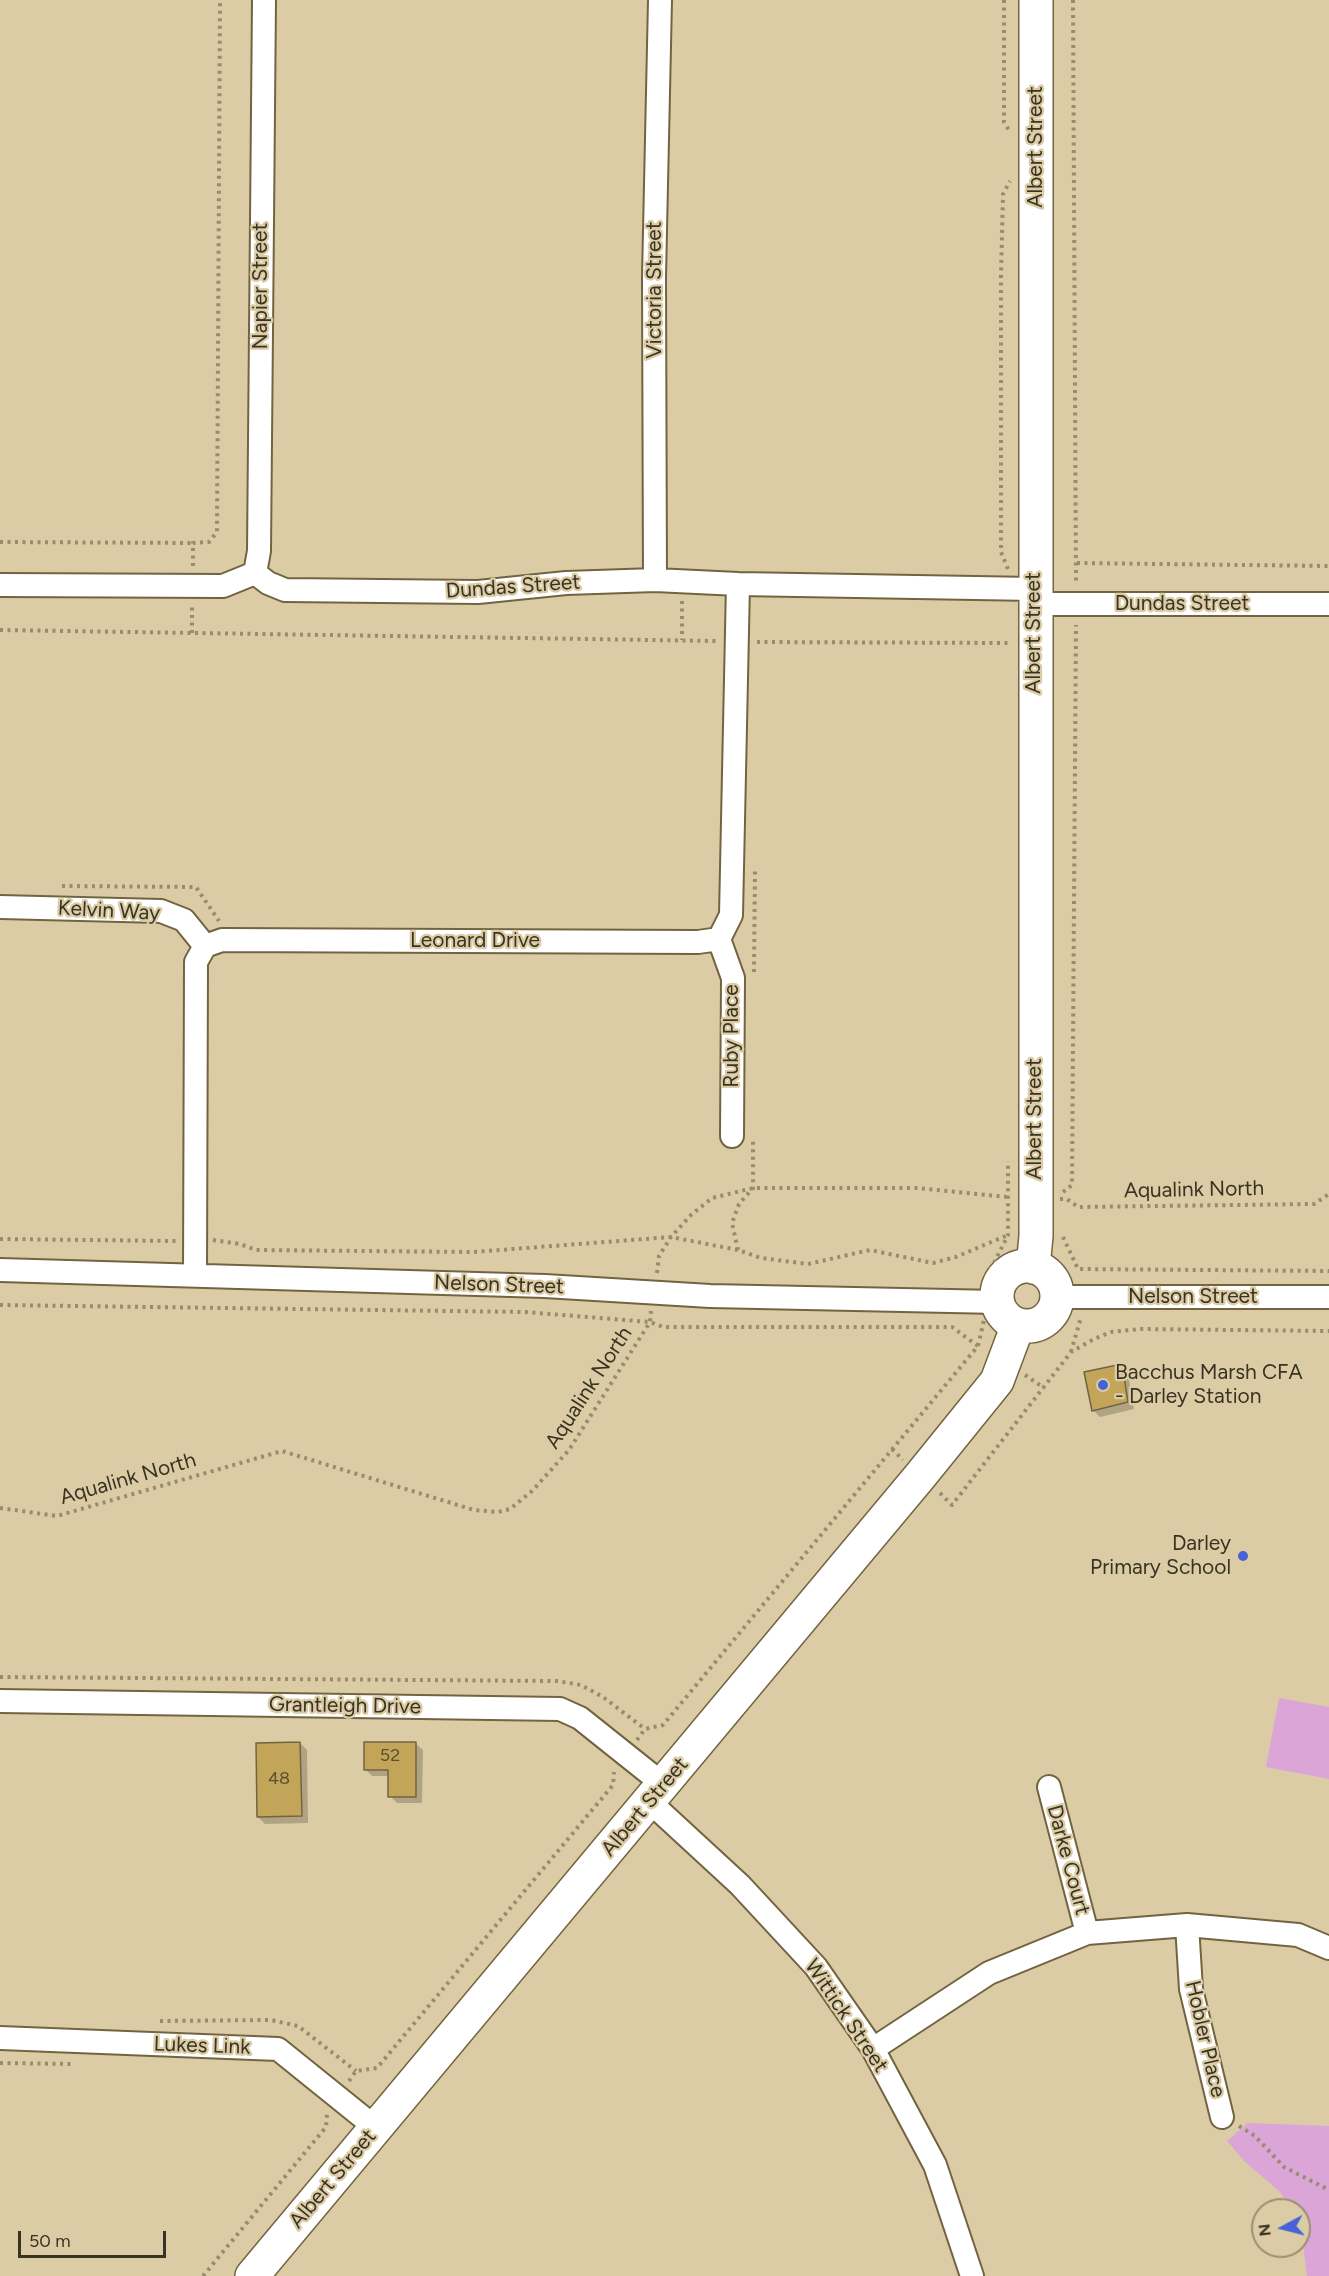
<!DOCTYPE html>
<html>
<head>
<meta charset="utf-8">
<style>
	body { margin:0 }
	#map { position:relative; width:1329px; height:2276px; overflow:hidden; background:#dccca5; font-family:Figtree,sans-serif }
	canvas { display:block }
	.north { position:absolute; left:1251px; top:2198px; width:60px; height:60px; box-sizing:border-box; background:#dccca5; border:2px solid #9b8f71; border-radius:50%; rotate:263deg; font-size:16px; font-weight:700; line-height:24px; text-align:center; color:#393323 }
	.north::after { content:''; display:block; margin:auto; width:21px; height:27px; background:#4563d7; clip-path:polygon(50% 0,100% 100%,50% 72%,0 100%) }
	.scale { position:absolute; left:18px; top:2231px; width:148px; height:27px; box-sizing:border-box; border:3px solid #393323; border-top:0; padding-left:8px; font-size:18px; line-height:21px; white-space:nowrap; color:#393323; -webkit-text-stroke:4px #dccca5; paint-order:stroke }
</style>
</head>
<body>
<div id="map">
<canvas width="1329" height="2276"></canvas>
<div class="north">N</div>
<div class="scale">50 m</div>
</div>
<script>
const g = document.querySelector('canvas').getContext('2d');
g.lineJoin = 'round';
function fillPath(path, color) { g.fillStyle = color; g.fill(path, 'evenodd'); }
const shape = rows => new Path2D(rows.map(r => 'M' + r).join(''));
function trace(path, color, width, dash) { g.strokeStyle = color; g.lineWidth = width; g.lineCap = dash ? 'butt' : 'round'; g.setLineDash(dash || []); g.stroke(path); }
function label(font, color, halo, rows, align = 'center') {
  g.font = font + ' Figtree,sans-serif'; g.lineWidth = 4.5; g.setLineDash([]); g.textBaseline = 'middle'; g.strokeStyle = halo; g.fillStyle = color; for (const [text, x, y, turn = 0] of rows) {
    g.save(); g.translate(x, y); g.rotate((+turn || 0) * Math.PI / 180); g.textAlign = isNaN(turn) ? turn : align; if (halo) g.strokeText(text, 0, 0); g.fillText(text, 0, 0); g.restore();
  }
}
const green = shape([
	[1279,1698,1329,1707,1329,1779,1266,1767],
	[1248,2123,1329,2126,1329,2276,1307,2276,1299,2210,1292,2210,1280,2192,1244,2161,1227,2141]
]);
const shadow = shape([
	[1121,1366,1128,1373,1134,1409,1100,1417,1093,1410],
	[300,1743,307,1750,308,1823,265,1824,258,1817],
	[416,1744,423,1750,422,1803,397,1803,390,1796,390,1776,372,1776,365,1769]
]);
const building = shape([
	[1122,1364,1128,1402,1092,1411,1084,1372,1122,1364],
	[300,1742,302,1816,257,1817,256,1743,300,1742],
	[364,1742,416,1742,416,1797,388,1797,388,1770,364,1770,364,1742]
]);
const path = shape([
	[1004,0,1004,122,1010,132],
	[1073,0,1076,584],
	[0,542,193,543],
	[1077,563,1329,566],
	[193,566,193,543,209,542,217,532,220,0],
	[1008,569,1001,552,1001,276,1003,194,1010,181],
	[682,601,682,640],
	[0,630,716,641],
	[192,633,192,606],
	[757,642,1009,643],
	[62,886,196,887,219,921],
	[754,972,755,868],
	[1063,1192,1072,1185,1076,625],
	[1060,1199,1067,1199,1078,1207,1314,1204,1329,1194],
	[1063,1237,1078,1269,1329,1271],
	[0,1239,176,1241],
	[213,1240,240,1244,256,1250,473,1252,671,1237,738,1250,761,1258,808,1264,870,1250,933,1263,956,1257,1008,1235],
	[738,1250,732,1223,739,1204,753,1188,753,1141],
	[657,1273,659,1256,671,1237,691,1215,712,1198,753,1188,917,1188,1008,1197],
	[984,1283,1008,1235,1008,1161],
	[0,1305,525,1312,650,1322,663,1327,952,1327,978,1346],
	[1071,1352,1081,1317],
	[1025,1375,1044,1388],
	[892,1449,903,1460],
	[940,1493,952,1505,1071,1352,1094,1339,1111,1332,1140,1329,1329,1331],
	[0,1508,57,1516,282,1451,474,1510,498,1512,510,1509,532,1491,569,1450,650,1322,651,1311],
	[0,1677,557,1681,581,1685,603,1697,645,1729],
	[637,1740,645,1729,663,1725,978,1346,984,1320],
	[160,2021,271,2020,298,2026,356,2071],
	[0,2063,74,2064],
	[349,2081,356,2071,377,2068,613,1785,614,1772],
	[1239,2126,1255,2136,1284,2167,1329,2190],
	[203,2276,326,2127,327,2114]
]);
const street = shape([
	[255,573,259,551,264,0],
	[655,580,654,277,660,0],
	[0,585,223,586,255,573,268,583,285,590,478,592,566,583,655,580,738,584,1034,589],
	[1034,604,1329,604],
	[0,907,161,911,184,920,205,946],
	[719,939,733,978,732,1136],
	[0,1270,545,1286,710,1296,998,1302],
	[195,1275,196,962,205,946,222,940,698,942,719,939,731,915,738,584],
	[1057,1297,1329,1297],
	[0,1701,560,1709,580,1718,664,1785],
	[1049,1787,1087,1933],
	[650,1802,740,1885,816,1967,873,2049,935,2165,972,2276],
	[1187,1925,1191,1989,1222,2117],
	[0,2038,278,2049,376,2128],
	[873,2049,989,1973,1087,1933,1187,1925,1298,1935,1329,1948]
]);
const secondary = shape([
	'997 1296a30 30 0 1 1 60 0a30 30 0 1 1-60 0Z',
	[1033,1267,1036,1236,1036,0],
	[252,2276,921,1475,997,1381,1018,1325]
]);
const markers = [
	[1103,1385,6,"#4563d7"],
	[1243,1556,6,"#4563d7"]
];
const numberNames = [
	["52",390,1756],
	["48",279,1779]
];
const streetNames = [
	["Albert Street",1036,147,-90],
	["Napier Street",261,286,-90],
	["Victoria Street",655,290,-90],
	["Dundas Street",513,587,-4],
	["Dundas Street",1182,604],
	["Albert Street",1034,633,-90],
	["Kelvin Way",109,911,3],
	["Leonard Drive",475,941],
	["Ruby Place",732,1036,-90],
	["Albert Street",1035,1119,-90],
	["Aqualink North",1194,1190,-1],
	["Nelson Street",499,1285,2],
	["Nelson Street",1193,1297],
	["Aqualink North",589,1388,-57],
	["Aqualink North",128,1479,-16],
	["Grantleigh Drive",345,1706,1],
	["Albert Street",645,1807,-50],
	["Darke Court",1068,1860,75],
	["Wittick Street",846,2016,56],
	["Hobler Place",1205,2039,77],
	["Lukes Link",202,2046,2],
	["Albert Street",333,2179,-50]
];
const poiNames = [
	["Bacchus Marsh CFA",1115,1373],
	["- Darley Station",1115,1397],
	["Darley",1231,1544,"right"],
	["Primary School",1231,1568,"right"]
];
fillPath(green, '#dba5d7');
fillPath(shadow, '#0003');
fillPath(building, '#c3a559');
trace(building, '#726440', 1.5);
trace(street, '#726440', 26);
trace(secondary, '#726440', 36);
trace(path, '#988c6e', 4, [3, 4.5]);
trace(street, '#fff', 22);
trace(secondary, '#fff', 33);
for (const [x, y, r, color] of markers) { const dot = new Path2D(); dot.arc(x, y, r, 0, 2 * Math.PI); g.fillStyle = color; g.fill(dot); trace(dot, '#dccca5', 2); }
label('18px', '#5c5030', null, numberNames);
label('21px', '#393323', '#dccca5', streetNames);
label('21px', '#393323', '#dccca5', poiNames, 'left');
</script>
</body>
</html>
